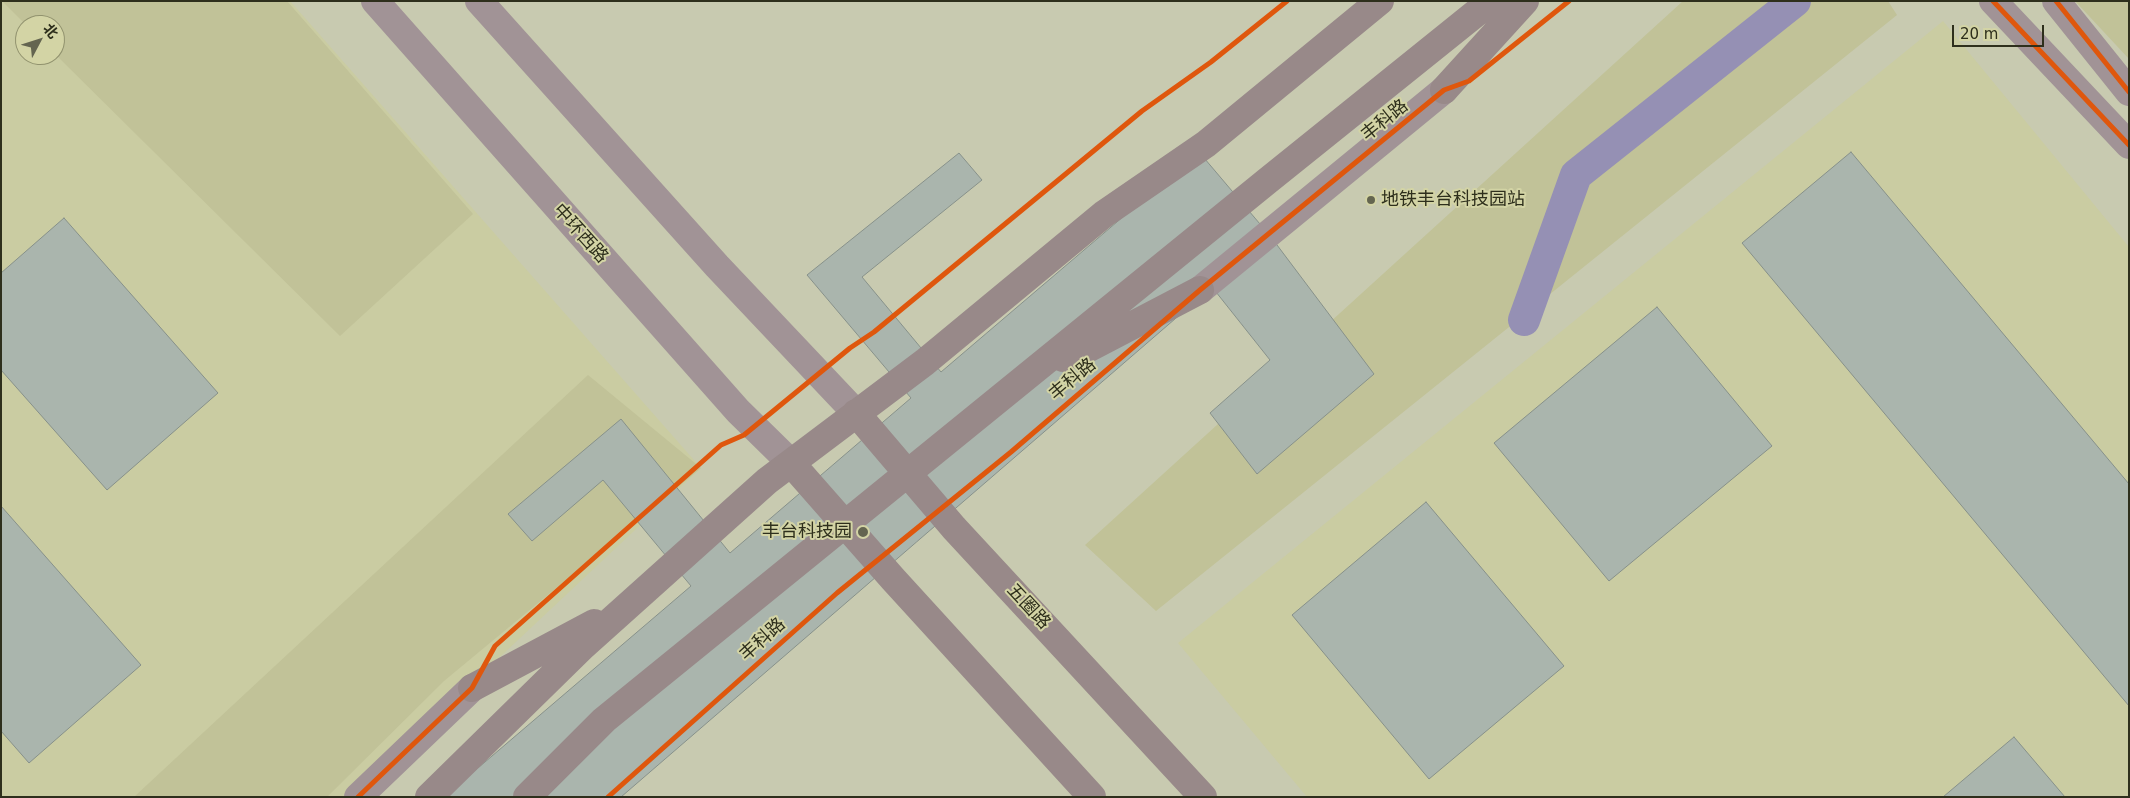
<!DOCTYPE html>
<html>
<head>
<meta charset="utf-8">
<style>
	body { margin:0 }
	#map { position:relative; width:2130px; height:798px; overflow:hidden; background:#c8cab0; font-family:"DejaVu Sans","Noto Sans SC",sans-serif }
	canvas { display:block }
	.frame { position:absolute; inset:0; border:2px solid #2e2f1c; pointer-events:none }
	.north { position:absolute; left:15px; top:15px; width:50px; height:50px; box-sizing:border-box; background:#d3d4a5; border:1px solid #91926e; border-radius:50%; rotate:50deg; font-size:14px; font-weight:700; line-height:20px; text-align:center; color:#2e2f1c }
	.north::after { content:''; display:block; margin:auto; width:18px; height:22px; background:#646550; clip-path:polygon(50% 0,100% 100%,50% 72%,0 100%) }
	.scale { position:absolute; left:1952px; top:25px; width:92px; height:22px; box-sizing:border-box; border:2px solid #2e2f1c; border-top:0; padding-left:6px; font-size:15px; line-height:18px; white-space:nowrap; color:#2e2f1c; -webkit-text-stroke:4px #d3d4a5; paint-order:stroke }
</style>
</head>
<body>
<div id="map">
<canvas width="2130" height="798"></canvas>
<div class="frame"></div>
<div class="north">北</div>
<div class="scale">20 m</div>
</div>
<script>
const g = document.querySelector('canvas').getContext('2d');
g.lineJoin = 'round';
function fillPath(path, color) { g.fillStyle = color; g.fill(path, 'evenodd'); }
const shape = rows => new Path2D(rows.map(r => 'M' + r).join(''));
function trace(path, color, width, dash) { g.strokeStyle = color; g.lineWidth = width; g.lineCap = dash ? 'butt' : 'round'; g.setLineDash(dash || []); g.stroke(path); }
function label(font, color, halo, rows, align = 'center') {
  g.font = font + ' "DejaVu Sans","Noto Sans SC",sans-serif'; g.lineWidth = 4; g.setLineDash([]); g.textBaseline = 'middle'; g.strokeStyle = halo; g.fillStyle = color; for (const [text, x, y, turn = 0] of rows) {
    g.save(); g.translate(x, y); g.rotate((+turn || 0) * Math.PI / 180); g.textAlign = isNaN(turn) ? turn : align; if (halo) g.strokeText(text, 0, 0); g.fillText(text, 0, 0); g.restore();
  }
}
const built = shape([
	[1,1,290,1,701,468,351,797,1,797],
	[25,25,55,25,55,55,25,55],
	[1943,21,2129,247,2129,797,1307,797,1178,643]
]);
const green = shape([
	[2,1,287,1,473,214,340,336,55,54,55,25,26,25],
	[1683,1,1888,1,1897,15,1156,611,1085,545],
	[2075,1,2129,1,2129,59],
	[588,375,701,468,444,681,327,797,134,797]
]);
const canal = shape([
	[1524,320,1576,175,1795,1]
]);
const building = shape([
	[1199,152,1271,237,1374,374,1257,474,1210,413,1270,360,1212,287,621,797,444,797,691,586,603,480,532,541,508,514,621,419,730,553,911,398,807,275,959,153,982,180,862,277,941,372,1199,152],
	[1851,152,2129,484,2129,706,1742,243,1851,152],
	[64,218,218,393,107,490,1,370,1,273,64,218],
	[1657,307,1772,446,1609,581,1494,443,1657,307],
	[1426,502,1564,666,1429,779,1292,615,1426,502],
	[1,506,141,665,29,763,1,731,1,506],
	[2014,737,2065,797,1943,797,2014,737]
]);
const minor = shape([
	[375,1,738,411,791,463],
	[479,1,717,266,856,413],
	[1993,1,2129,145],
	[2056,1,2129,92],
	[1200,290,1444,90],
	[358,797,472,688]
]);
const major = shape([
	[1444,90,1525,1],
	[1063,358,1089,348,1200,290],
	[856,413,954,528,1203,797],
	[791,463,893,579,1092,797],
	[472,688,594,623],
	[429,797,583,646,767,481,925,362,1104,214,1206,144,1380,1],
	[527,797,604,720,1266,182,1491,1]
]);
const cycleway = shape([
	[1993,1,2129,145],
	[2056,1,2129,92],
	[358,797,472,688,495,646,721,445,744,435,850,348,874,332,1142,111,1211,62,1287,1],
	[608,797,837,593,1011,452,1200,290,1444,90,1469,81,1569,1]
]);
const markers = [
	[1371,200,5,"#646550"],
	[863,532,6,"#646550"]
];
const streetNames = [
	["丰科路",1385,121,-39],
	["中环西路",580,234,48],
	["丰科路",1073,380,-40],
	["五圈路",1028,607,47],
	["丰科路",763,640,-42]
];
const poiNames = [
	["地铁丰台科技园站",1381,200],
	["丰台科技园",852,532,"right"]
];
fillPath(built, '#cacca2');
fillPath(green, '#c1c298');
trace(canal, '#9590b4', 32);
fillPath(building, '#aab5ad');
trace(building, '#87918a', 1);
trace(minor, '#a19396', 28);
trace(major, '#988989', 28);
trace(cycleway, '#df570d', 5);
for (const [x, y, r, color] of markers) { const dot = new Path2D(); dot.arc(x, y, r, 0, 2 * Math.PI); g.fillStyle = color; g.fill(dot); trace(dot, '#d3d4a5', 2); }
label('18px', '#2e2f1c', '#d3d4a5', streetNames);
label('18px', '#2e2f1c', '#d3d4a5', poiNames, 'left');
</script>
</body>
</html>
